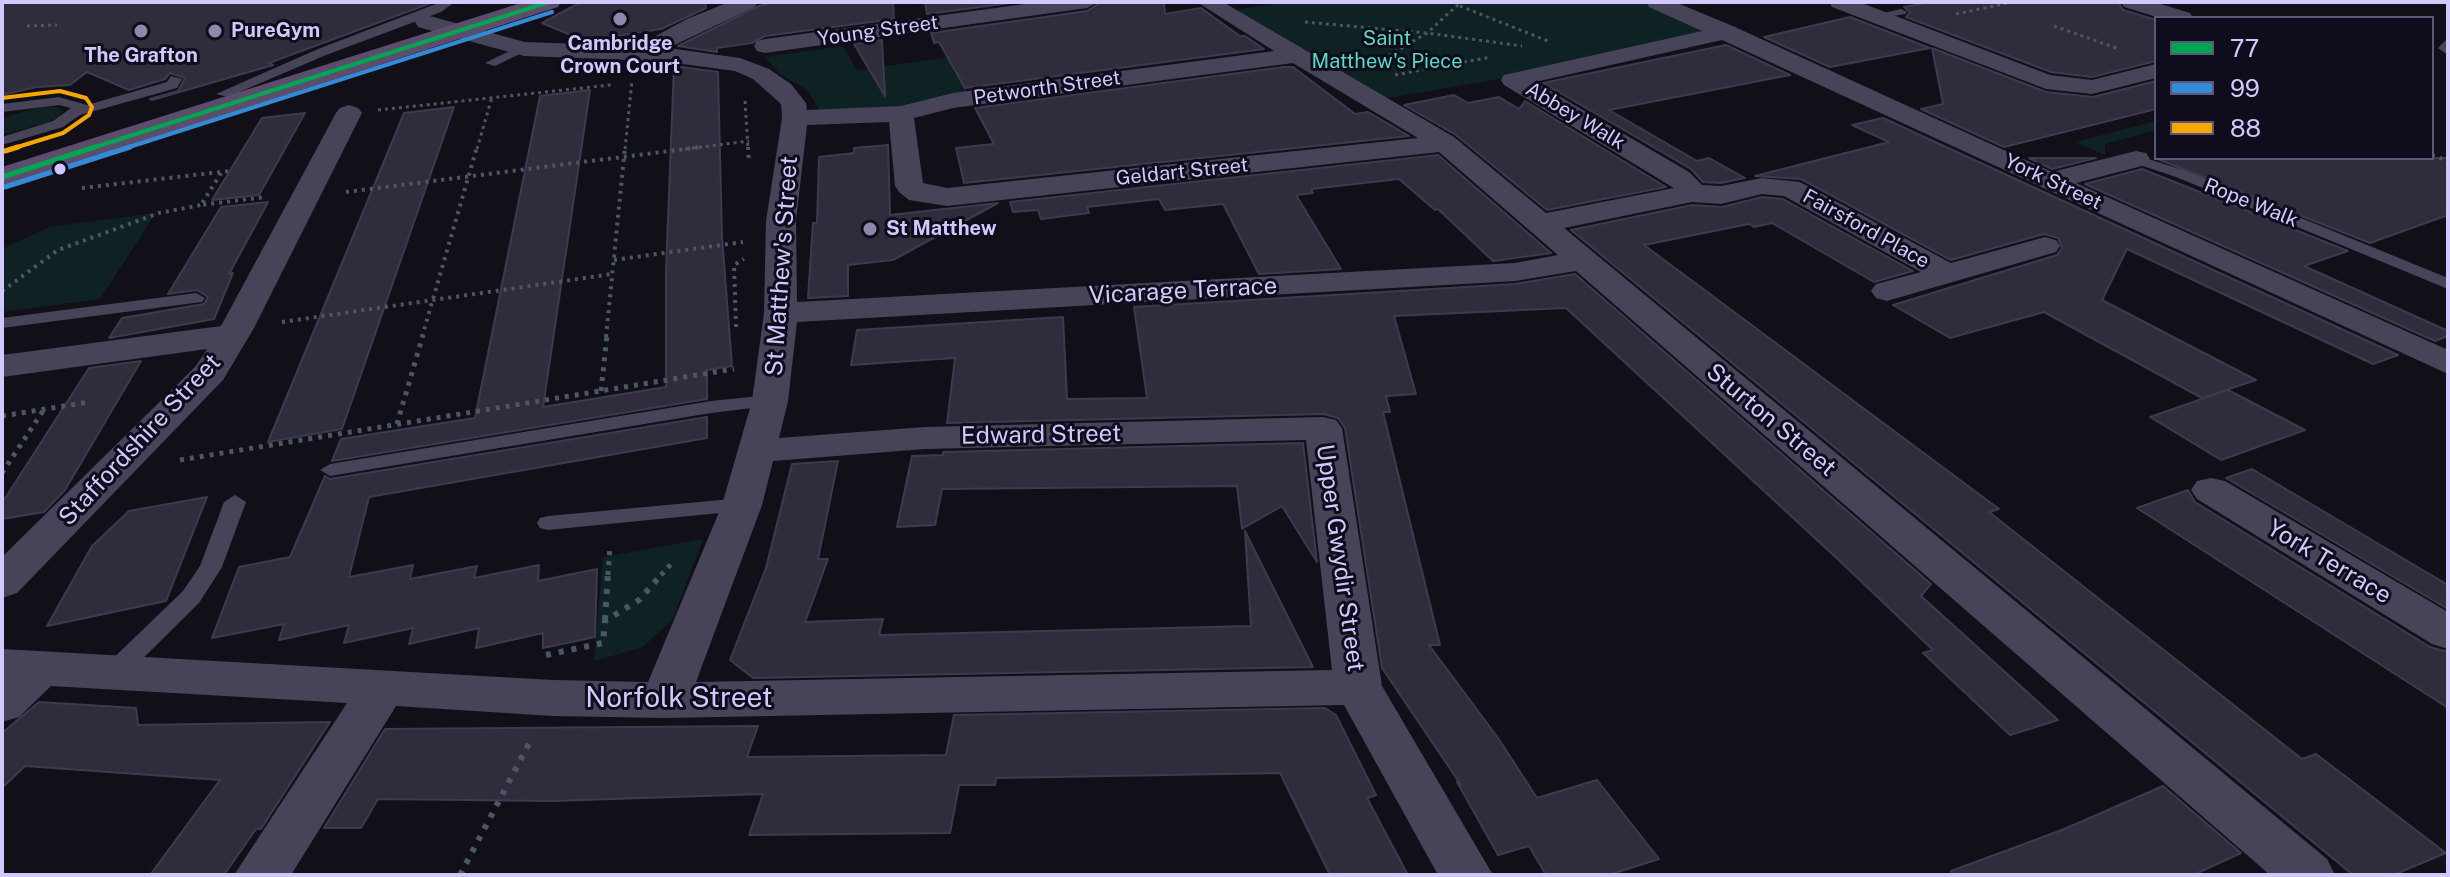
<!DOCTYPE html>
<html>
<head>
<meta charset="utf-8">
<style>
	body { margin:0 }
	#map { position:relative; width:2450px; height:877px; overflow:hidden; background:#111018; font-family:"Public Sans",sans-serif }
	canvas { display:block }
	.frame { position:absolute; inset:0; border:4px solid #d1c8fe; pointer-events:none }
	.legend { position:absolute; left:2154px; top:16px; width:280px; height:144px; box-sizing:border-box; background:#0f0c1c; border:2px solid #5d5776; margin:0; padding:10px 14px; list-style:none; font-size:24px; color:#d1c8fe }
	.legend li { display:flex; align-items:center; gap:16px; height:40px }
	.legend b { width:40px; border:2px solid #5d5776 }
</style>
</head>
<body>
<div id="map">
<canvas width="2450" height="877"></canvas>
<div class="frame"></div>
<ul class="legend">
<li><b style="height:10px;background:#00a651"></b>77</li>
<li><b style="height:10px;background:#338bd7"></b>99</li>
<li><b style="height:10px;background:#f7a600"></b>88</li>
</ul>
</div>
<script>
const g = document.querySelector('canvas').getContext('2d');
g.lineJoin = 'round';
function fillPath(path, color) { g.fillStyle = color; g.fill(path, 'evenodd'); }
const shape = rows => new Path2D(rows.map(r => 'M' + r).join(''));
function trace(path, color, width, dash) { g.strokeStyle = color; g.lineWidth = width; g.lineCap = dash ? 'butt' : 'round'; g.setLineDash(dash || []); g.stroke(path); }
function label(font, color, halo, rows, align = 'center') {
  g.font = font + ' "Public Sans",sans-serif'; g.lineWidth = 6; g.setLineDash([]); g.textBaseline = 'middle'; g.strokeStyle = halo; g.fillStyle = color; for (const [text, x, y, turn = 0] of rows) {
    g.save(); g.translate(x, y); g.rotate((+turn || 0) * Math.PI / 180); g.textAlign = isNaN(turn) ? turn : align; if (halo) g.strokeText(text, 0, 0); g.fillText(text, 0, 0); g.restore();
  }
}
const green = shape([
	[1285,2,1650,2,1718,33,1493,80,1377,100,1223,12],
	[843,46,857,70,950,57,969,96,907,107,820,111,807,90,780,74,765,57],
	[40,107,56,107,62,111,60,116,51,121,2,135,2,118],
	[2156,121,2156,130,2105,144,2105,155,2075,142],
	[156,213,100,299,2,312,2,249,49,227],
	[703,539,673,619,643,647,594,661,603,557]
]);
const building = shape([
	[2,2,431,2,431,3,269,63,273,65,152,100,150,99,178,91,185,78,170,73,165,79,129,90,87,72,70,85,36,87,2,95,2,2],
	[581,2,705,2,706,8,661,29,585,41,542,23,581,2],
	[776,2,893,2,894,19,765,36,752,43,717,48,717,52,678,46,759,6,776,2],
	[925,2,1018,2,927,14,925,2],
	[1101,2,1164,2,1165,14,1201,8,1240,36,1245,36,1264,49,965,88,939,42,934,43,931,33,1087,11,1101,2],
	[1932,2,2118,2,2123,10,2156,20,2156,61,2092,77,2051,72,1906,17,1910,12,1904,7,1932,2],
	[1850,17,1930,48,1830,67,1764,37,1850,17],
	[882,40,885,96,854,44,882,40],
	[1726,45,1790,75,1609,110,1697,161,1709,158,1745,178,1721,183,1703,182,1691,169,1543,83,1726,45],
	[1932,48,2046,92,2093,97,2156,81,2156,109,2004,147,1921,109,1943,104,1932,48],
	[674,66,718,72,722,237,732,366,707,370,707,399,332,461,341,439,475,418,540,96,590,90,543,407,666,387,666,270,674,66],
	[1284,67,1293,67,1355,114,1368,112,1409,136,964,183,956,148,994,144,975,108,1284,67],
	[1454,95,1468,103,1499,97,1519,109,1525,101,1666,187,1547,210,1456,135,1404,105,1454,95],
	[454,107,342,429,268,442,404,113,454,107],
	[305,113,259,195,212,200,262,118,305,113],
	[1883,118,2398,355,2373,364,2127,249,2102,300,2256,380,2202,398,2044,312,1950,338,1893,305,2057,255,2062,248,2058,238,2044,234,1951,260,1801,179,1755,176,1889,142,1852,125,1883,118],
	[888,145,890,215,998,203,893,260,848,265,848,296,808,298,813,223,817,223,819,157,854,153,854,148,888,145],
	[1438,155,1551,253,1493,261,1438,209,1435,210,1399,179,1311,189,1313,193,1296,195,1341,269,1259,274,1223,204,1165,210,1159,199,1087,207,1089,213,1041,219,1038,210,1013,212,1010,202,1438,155],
	[2029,158,2096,158,2052,169,2029,158],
	[2155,158,2448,158,2448,215,2370,243,2155,158],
	[2142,169,2348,251,2304,266,2448,331,2448,336,2435,341,2085,184,2142,169],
	[1762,197,1783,199,1913,271,1874,282,1772,223,1754,227,1749,224,1644,245,1999,509,1989,512,2302,759,2316,754,2446,853,2393,875,2353,875,1571,230,1692,205,1722,207,1762,197],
	[268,202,229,274,233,273,214,319,109,338,122,318,204,304,208,297,197,290,168,294,221,207,268,202],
	[1575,274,1931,584,1921,596,2058,720,2010,735,1923,653,1933,650,1843,564,1566,308,1394,316,1416,394,1386,396,1390,412,1383,412,1440,645,1429,645,1498,738,1537,798,1597,780,1659,859,1608,875,1546,875,1529,846,1498,855,1457,782,1461,785,1382,668,1345,428,1338,418,1323,414,947,423,955,358,851,365,857,330,1063,317,1067,399,1147,398,1134,307,1515,284,1575,274],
	[141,361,65,490,44,512,2,519,2,503,89,368,141,361],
	[2228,390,2305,430,2221,460,2150,417,2228,390],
	[707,417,707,438,369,497,349,577,413,565,410,579,477,566,474,578,539,565,538,581,597,569,595,637,543,648,543,633,476,648,479,628,409,644,413,628,344,643,349,625,279,640,284,624,212,638,239,567,290,557,325,476,330,479,707,417],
	[1303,443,1317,562,1282,506,1242,529,1237,486,942,489,935,525,897,527,912,456,943,455,943,452,1303,443],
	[838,461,818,559,828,559,805,622,883,619,879,635,1251,626,1245,531,1313,667,753,678,730,660,766,568,792,464,838,461],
	[2252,469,2448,585,2448,609,2226,478,2252,469],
	[2188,490,2195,502,2430,647,2448,652,2448,708,2137,508,2188,490],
	[207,497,166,601,47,626,92,546,129,511,207,497],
	[39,702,136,708,138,725,330,722,261,829,256,829,224,875,150,875,220,780,25,766,2,788,2,733,39,702],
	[1325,708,1336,715,1376,795,1367,798,1408,875,1330,875,1280,773,996,778,995,785,959,785,950,833,749,835,763,794,553,801,378,799,361,828,324,828,385,729,758,726,747,757,946,755,954,715,1325,708],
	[2163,786,2241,853,2193,875,1952,875,1951,871,2062,830,2163,786]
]);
const pathFar3 = shape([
	[1460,6,1548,41],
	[1956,14,2013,2],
	[1305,22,1427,33,1522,46],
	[27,26,57,25],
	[2054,26,2119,49],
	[1379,66,1388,56,1427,33,1461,2],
	[1395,75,1491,57],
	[745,101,748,149],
	[378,110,611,85],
	[477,149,492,97],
	[625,149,632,81],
	[685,149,749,141]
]);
const pathFar2 = shape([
	[748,147,749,163],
	[2432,155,2448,161],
	[221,173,201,205,265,197],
	[82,188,229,171],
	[346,192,701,147],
	[614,260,743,242],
	[2,291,58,250,159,213,201,205],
	[282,322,612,274],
	[736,327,734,265,744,259],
	[422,337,477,147],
	[606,337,625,147]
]);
const pathFar1 = shape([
	[601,391,607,335],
	[2,416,89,402],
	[397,424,423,335],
	[180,460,734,369],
	[2,473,43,411],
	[608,575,610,546],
	[661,575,672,563]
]);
const path = shape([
	[605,620,608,573],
	[546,655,603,643,605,621,639,600,663,573],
	[460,875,532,738]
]);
const service = shape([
	[441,2,455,2,441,12,326,55,228,97,216,94,318,49,441,2],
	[1901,9,1907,12,1905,14,1876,19,1870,16,1901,9],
	[2448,38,2448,55,2438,48,2448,38],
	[520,46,530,49,495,66,485,63,520,46],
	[171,76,182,79,177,88,80,115,63,127,2,145,2,137,53,121,71,108,59,105,2,112,2,104,59,97,87,105,167,82,171,76],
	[2136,155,2186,171,2448,278,2448,289,2176,177,2131,162,2131,156,2136,155],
	[196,293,205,298,202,302,2,328,2,318,196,293],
	[770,395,780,401,777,405,711,413,330,476,320,470,330,464,711,401,770,395],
	[235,495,246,502,222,567,199,603,121,680,112,683,103,680,100,674,103,668,183,591,200,566,224,502,235,495],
	[742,498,750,500,753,505,750,510,548,530,540,528,537,523,540,518,548,516,742,498]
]);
const minor = shape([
	[729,2,758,2,755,7,668,48,740,58,769,69,791,84,806,103,807,110,901,106,953,93,1274,51,1197,2,1223,2,1454,137,1546,213,1674,188,1504,85,1501,80,1504,75,1702,31,1649,7,1646,2,1675,2,1735,27,2052,172,2136,151,2146,153,2150,159,2146,165,2076,183,2448,350,2448,374,1722,40,1535,82,1689,172,1702,185,1721,186,1762,178,1800,182,1951,263,2045,237,2056,240,2060,246,2056,252,1887,301,1876,298,1871,291,1876,284,1921,272,1784,196,1762,194,1721,204,1692,202,1564,228,2327,859,2335,875,2270,875,1576,271,1515,281,797,322,788,401,779,438,925,427,1323,417,1336,420,1342,428,1382,686,1493,875,1438,875,1344,705,665,718,553,716,396,706,291,875,234,875,347,703,51,686,19,717,2,722,2,649,553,680,648,682,722,505,752,401,764,313,766,221,782,118,781,104,753,79,735,71,660,61,524,56,418,27,415,22,426,15,525,42,637,46,687,19,729,2],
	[1293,63,1418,138,947,188,923,183,914,118,953,108,1293,63],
	[889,122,895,186,899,192,909,200,947,206,1439,152,1558,255,1515,263,797,302,796,221,807,125,889,122],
	[1306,440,1332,670,696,682,762,505,773,461,925,449,1306,440],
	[1040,2,1098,2,1087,8,765,53,757,51,754,46,757,41,765,39,1040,2],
	[1829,2,1859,2,2050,75,2092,80,2156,64,2156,78,2092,94,2046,89,1832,7,1829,2],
	[2121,2,2154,2,2190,13,2193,18,2160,18,2124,7,2121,2],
	[349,105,358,108,362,113,254,328,223,380,17,593,2,598,2,557,196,366,207,349,2,377,2,355,221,326,336,113,340,108,349,105],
	[2211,478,2225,481,2448,612,2448,649,2432,644,2197,499,2191,490,2197,481,2211,478]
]);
const primary = shape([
	[524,2,561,2,558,7,2,187,2,167,524,2]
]);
const bus1Far1 = shape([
	[89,149,549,2]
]);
const bus1 = shape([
	[2,177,95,147]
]);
const bus2Far1 = shape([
	[123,149,552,12]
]);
const bus2 = shape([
	[5,187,130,147]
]);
const bus3Far1 = shape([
	[2,98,60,91,86,98,92,107,89,115,63,133,11,149]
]);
const bus3 = shape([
	[5,151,18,147]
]);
const markers = [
	[620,19,8,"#8e88ae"],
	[141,31,8,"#8e88ae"],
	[215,31,8,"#8e88ae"],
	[60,169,7,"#d1c8fe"],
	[870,229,8,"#8e88ae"]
];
const farPoinames = [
	["PureGym",231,31],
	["Cambridge",620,44,"center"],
	["Crown Court",620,67,"center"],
	["The Grafton",141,56,"center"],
	["St Matthew",886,229]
];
const farStreetnames = [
	["Young Street",878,31,-8],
	["Petworth Street",1047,88,-8],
	["Abbey Walk",1575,116,31],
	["Geldart Street",1182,172,-6],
	["York Street",2053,182,25],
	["Rope Walk",2251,203,22],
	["Fairsford Place",1866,229,29]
];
const farParknames = [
	["Saint",1387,39],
	["Matthew's Piece",1387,62]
];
const streetNames = [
	["St Matthew's Street",782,266,-86],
	["Vicarage Terrace",1183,291,-3],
	["Sturton Street",1771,420,40],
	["Edward Street",1041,435,-1],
	["Staffordshire Street",140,440,-47],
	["Upper Gwydir Street",1340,558,82],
	["York Terrace",2329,562,31]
];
const nearStreetnames = [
	["Norfolk Street",679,698]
];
fillPath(green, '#0f2223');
fillPath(building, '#2f2c3b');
trace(building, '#3d3a4d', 2);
trace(pathFar3, '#4a5764', 3, [3, 4]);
trace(pathFar2, '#4a5764', 4, [3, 5]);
trace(pathFar1, '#4a5764', 5, [4, 6]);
trace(path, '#4a5764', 6, [5, 8]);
fillPath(service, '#474459');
fillPath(minor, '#474459');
fillPath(primary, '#5b4d6b');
trace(bus1Far1, '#00a651', 4);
trace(bus1, '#00a651', 5);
trace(bus2Far1, '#338bd7', 4);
trace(bus2, '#338bd7', 5);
trace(bus3Far1, '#f7a600', 4);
trace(bus3, '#f7a600', 5);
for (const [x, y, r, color] of markers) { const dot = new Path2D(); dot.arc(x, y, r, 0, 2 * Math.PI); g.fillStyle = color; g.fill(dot); trace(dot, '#0f0c1c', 3); }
label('bold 20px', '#d1c8fe', '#0f0c1c', farPoinames, 'left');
label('20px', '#d1c8fe', '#0f0c1c', farStreetnames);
label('20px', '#57dac1', '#0f0c1c', farParknames);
label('24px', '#d1c8fe', '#0f0c1c', streetNames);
label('28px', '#d1c8fe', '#0f0c1c', nearStreetnames);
</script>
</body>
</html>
